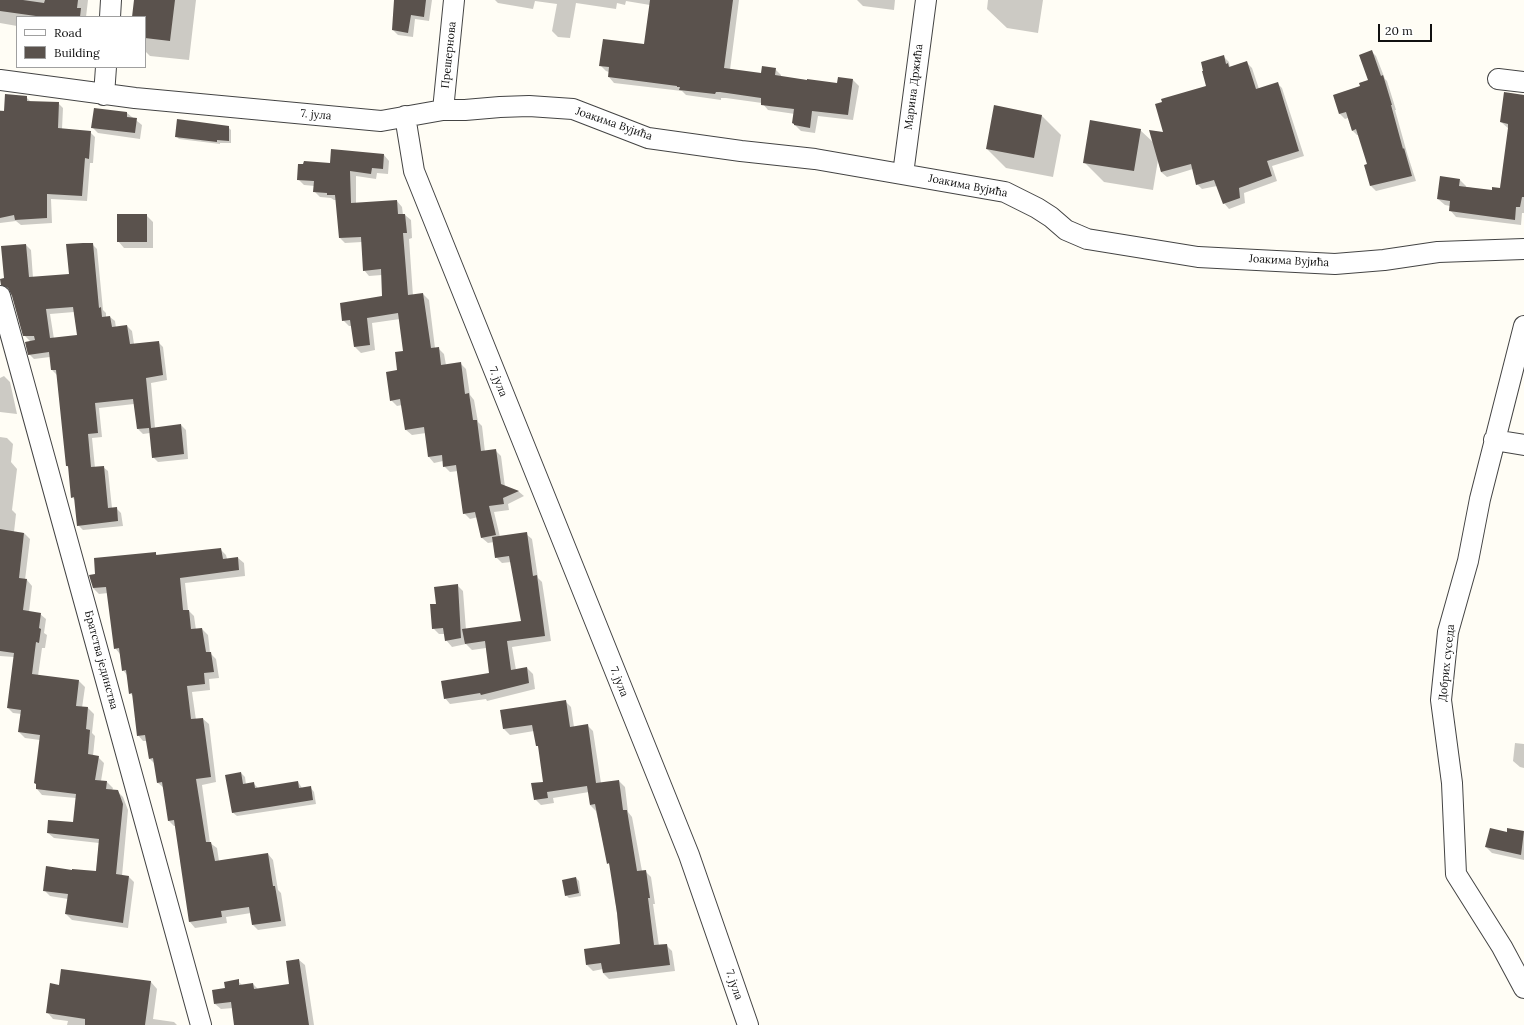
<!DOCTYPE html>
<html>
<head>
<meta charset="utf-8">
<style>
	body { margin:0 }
	#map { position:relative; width:1524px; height:1025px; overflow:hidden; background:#fffdf5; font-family:Lora,serif }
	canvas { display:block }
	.legend { position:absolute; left:16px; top:16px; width:130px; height:52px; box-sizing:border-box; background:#fff; border:1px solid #a0a0a0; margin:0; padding:5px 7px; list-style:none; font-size:12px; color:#111 }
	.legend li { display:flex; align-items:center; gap:8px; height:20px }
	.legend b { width:20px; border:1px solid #a0a0a0 }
	.scale { position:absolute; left:1378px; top:24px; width:54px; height:18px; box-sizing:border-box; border:2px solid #111; border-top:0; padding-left:5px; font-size:12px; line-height:14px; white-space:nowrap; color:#111; -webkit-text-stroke:3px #fff; paint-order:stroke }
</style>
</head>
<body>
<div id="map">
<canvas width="1524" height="1025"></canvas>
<ul class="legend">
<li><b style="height:5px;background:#fff"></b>Road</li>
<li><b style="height:11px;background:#5a524d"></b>Building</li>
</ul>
<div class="scale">20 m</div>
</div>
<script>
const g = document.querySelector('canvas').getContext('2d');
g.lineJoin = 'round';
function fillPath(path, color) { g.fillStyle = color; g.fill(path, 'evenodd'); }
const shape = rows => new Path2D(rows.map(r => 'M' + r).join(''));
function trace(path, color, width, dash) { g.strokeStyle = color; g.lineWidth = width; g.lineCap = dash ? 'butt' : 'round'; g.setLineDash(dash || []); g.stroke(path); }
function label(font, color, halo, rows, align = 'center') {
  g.font = font + ' Lora,serif'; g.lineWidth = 4; g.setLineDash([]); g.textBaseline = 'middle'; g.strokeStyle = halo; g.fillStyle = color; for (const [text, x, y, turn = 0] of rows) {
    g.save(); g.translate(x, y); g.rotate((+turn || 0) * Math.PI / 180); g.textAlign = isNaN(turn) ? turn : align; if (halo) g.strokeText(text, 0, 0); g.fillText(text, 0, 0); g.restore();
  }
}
const shadow = shape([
	[0,0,88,0,86,17,17,17,17,26,0,23],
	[135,0,196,0,189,60,150,56,145,51,145,17,133,17],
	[395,0,432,0,429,21,415,19,413,37,398,35,393,30],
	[495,0,739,0,730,70,762,74,775,69,781,75,781,77,838,84,839,78,853,80,859,86,853,120,818,116,815,133,801,131,795,125,795,114,768,110,762,103,726,98,721,98,721,100,686,95,682,91,614,83,609,77,609,72,606,71,600,65,645,45,650,5,626,1,625,5,617,3,616,9,576,3,570,38,558,37,552,31,557,4,535,1,533,9,498,3],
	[857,0,895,0,894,10,863,6],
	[988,0,1043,0,1038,33,1007,28,987,9],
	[1371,51,1376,56,1385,79,1387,81,1396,110,1395,110,1407,153,1416,181,1376,191,1371,186,1365,166,1368,165,1359,135,1357,135,1352,130,1348,118,1345,119,1340,114,1334,95,1361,87,1370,80],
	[1223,56,1229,62,1230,68,1246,62,1252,68,1259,89,1277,83,1282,88,1304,156,1272,166,1277,181,1244,193,1245,203,1229,209,1224,203,1217,186,1202,189,1197,184,1193,169,1167,177,1161,172,1158,160,1153,190,1104,182,1084,162,1140,130,1153,142,1164,134,1208,87],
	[1524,96,1524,213,1522,213,1521,225,1456,217,1450,210,1450,206,1445,205,1438,199,1460,180,1466,186,1466,187,1493,191,1500,189,1509,129,1501,122],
	[26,97,31,102,58,103,63,108,62,129,90,132,95,137,93,163,90,163,87,201,51,199,52,223,21,225,16,221,0,223,0,110,5,111],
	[995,106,1042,116,1061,135,1053,177,1006,168,987,149],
	[127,113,142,125,140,139,98,133,92,127],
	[228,127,231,130,231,143,220,143,220,144,179,139,176,136],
	[384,155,389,161,388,174,377,173,376,179,356,176,356,204,397,201,402,207,403,215,405,215,411,220,412,238,409,239,413,296,423,294,429,300,435,348,438,348,444,354,446,365,460,363,466,369,470,395,474,400,478,422,482,426,485,452,495,450,501,456,505,487,518,491,524,496,508,504,509,510,494,512,500,537,526,534,532,539,538,578,542,582,551,641,512,647,516,670,527,668,533,674,535,689,487,701,486,699,450,704,445,698,490,674,486,648,472,650,466,644,452,647,446,640,445,634,439,634,433,628,437,605,457,585,463,591,466,630,522,622,511,562,502,563,496,557,494,542,488,543,482,538,478,517,470,519,464,513,458,471,450,472,444,466,443,461,434,463,429,457,426,433,412,435,406,430,402,405,397,406,391,400,405,351,400,319,372,323,375,350,361,353,355,347,352,326,349,326,343,320,383,297,382,275,369,276,364,270,362,242,345,243,340,238,337,200,334,200,331,198,320,197,314,191,315,186,304,185,298,179,331,164],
	[146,215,153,222,153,248,124,248,118,241],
	[92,244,97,249,103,310,106,313,106,317,110,317,115,321,116,328,127,326,132,331,134,344,158,342,163,347,167,380,151,383,155,428,181,425,186,430,188,459,158,462,153,457,150,433,143,434,138,429,134,404,99,408,102,437,92,438,95,468,103,467,108,471,112,508,116,508,121,513,123,526,83,530,78,525,75,500,72,497,69,468,67,466,57,375,52,370,50,357,34,359,29,354,31,342,24,335,11,291,7,289,2,284,26,245,31,250,33,278,70,275],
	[74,312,78,336,54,339,50,314],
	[4,376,10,382,17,414,0,412,0,378],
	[0,437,7,438,13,444,11,462,17,469,12,510,16,514,14,532,24,533,30,539,25,580,27,580,32,586,29,612,40,614,46,619,44,633,47,635,45,648,42,648,38,676,79,681,85,687,82,708,88,708,94,714,92,733,95,736,93,756,98,757,104,763,101,781,107,782,113,788,112,791,117,791,123,797,128,810,122,876,129,877,134,882,128,928,72,920,66,914,68,899,50,896,44,890,73,871,96,872,99,843,54,838,48,833,74,823,76,798,42,795,37,789,37,786,35,783,40,740,25,738,19,732,22,714,13,713,8,708,14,657,0,656],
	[220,549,226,555,227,559,238,558,244,563,245,576,185,583,188,610,194,616,196,630,202,629,208,635,210,653,216,659,219,678,209,679,210,690,192,692,196,720,203,719,209,724,216,782,202,785,210,843,217,848,219,861,268,854,273,860,278,890,281,893,286,926,258,930,253,925,251,913,226,917,227,923,195,928,190,922,176,826,174,826,169,821,164,788,158,783,155,764,149,758,147,741,143,741,138,735,133,696,130,693,127,675,123,670,120,654,115,648,108,593,99,594,93,588,97,575,155,553,158,556],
	[565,701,571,707,574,727,587,725,593,731,601,783,619,781,625,787,628,812,632,817,642,871,645,871,651,877,655,904,653,904,659,946,666,945,672,951,675,971,609,979,603,973,603,969,593,971,587,965,585,950,621,945,611,866,608,863,596,811,590,805,589,792,553,798,554,803,541,805,535,799,544,783,539,748,537,745,534,731,510,735,504,729,501,711],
	[1515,743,1524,744,1524,768,1520,767,1513,761],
	[241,773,245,777,246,785,254,784,258,788,298,782,302,788,310,787,314,792,316,804,237,816,232,812],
	[1508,829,1524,832,1524,860,1492,853,1486,847,1507,833],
	[576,878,579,881,581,896,569,898,566,895],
	[299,960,305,965,314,1025,235,1025,233,1008,221,1009,215,1004,226,989,238,981,243,986,253,984,258,989,290,985,287,962],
	[151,982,157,989,153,1019,174,1022,177,1025,67,1025,68,1021,53,1019,47,1012,59,986]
]);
const building = shape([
	[0,0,23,0,44,3,45,0,78,0,77,8,81,8,80,17,43,17,0,11],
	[134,0,175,0,170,41,145,38,145,17,132,17],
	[394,0,426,0,424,17,411,15,408,33,392,30],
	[650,0,733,0,724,68,761,73,762,66,776,68,775,75,807,80,807,79,837,83,838,77,853,79,848,115,812,111,810,128,794,125,794,124,792,123,794,109,761,105,761,98,720,92,716,92,715,94,679,90,680,87,677,87,677,86,608,77,609,67,599,66,603,39,644,44],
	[1372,50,1381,76,1383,75,1392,105,1391,105,1403,149,1404,148,1412,176,1370,186,1364,165,1367,164,1356,129,1352,131,1346,112,1339,114,1333,95,1360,86,1359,83,1368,80,1359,55],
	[1224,55,1226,64,1228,63,1229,67,1247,61,1256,89,1278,82,1299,151,1267,161,1272,176,1239,188,1240,198,1223,204,1214,180,1196,185,1191,164,1161,172,1149,130,1163,132,1155,104,1162,102,1161,99,1206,86,1202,71,1203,71,1201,62],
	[1504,92,1524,95,1524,197,1522,197,1520,207,1516,207,1515,220,1449,211,1450,201,1437,199,1440,176,1460,179,1459,186,1492,190,1492,187,1500,188,1508,128,1508,124,1500,122],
	[5,94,27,96,27,101,59,102,58,128,91,131,89,159,85,158,82,196,47,194,47,218,15,220,14,215,0,218,0,111,4,111],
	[994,105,1042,115,1034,158,986,149],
	[94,108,127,112,127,117,137,118,135,133,91,128],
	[177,119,229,126,229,141,217,140,217,142,175,137],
	[1090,120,1141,129,1134,171,1083,163],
	[331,149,384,154,383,169,372,168,371,174,350,171,351,203,397,200,398,214,405,214,407,233,403,233,408,295,423,293,431,348,439,347,441,365,461,362,465,394,469,393,473,420,477,420,481,451,496,449,501,484,519,491,503,498,504,504,489,506,496,535,481,538,475,512,463,514,456,465,443,467,442,455,428,457,424,427,405,430,400,399,390,401,386,372,397,370,395,352,403,351,398,313,367,318,370,345,354,347,350,320,342,321,340,303,382,296,381,269,363,271,361,237,339,238,335,195,327,195,327,193,313,192,314,181,297,180,298,164,303,164,304,161,330,163],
	[117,214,147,214,147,242,117,242],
	[83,243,93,243,99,308,101,307,102,317,110,316,112,327,127,325,130,344,159,341,163,375,146,378,151,428,181,424,184,454,152,458,149,428,137,429,133,399,95,403,98,433,88,434,91,467,104,466,108,508,117,507,118,521,77,526,74,497,71,498,68,466,66,466,56,370,51,370,49,352,28,355,25,342,35,340,34,336,23,336,12,296,8,288,1,285,0,279,4,278,1,246,26,244,29,277,69,274,66,244],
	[73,307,77,335,50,338,46,309],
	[0,529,24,533,19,578,27,579,23,610,41,613,39,628,41,629,39,643,36,642,32,674,79,680,76,706,88,707,86,729,90,730,88,754,99,756,95,780,107,781,106,789,118,790,123,804,116,874,129,876,123,923,65,914,68,894,43,891,46,866,72,870,72,869,96,871,99,839,47,833,48,820,73,822,76,794,36,789,36,784,34,783,40,735,18,732,21,710,7,708,14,653,0,651],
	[527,532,533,576,537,575,545,636,507,641,511,670,527,667,529,683,481,695,480,693,444,699,441,681,489,673,485,641,465,644,462,629,521,621,509,556,495,558,492,537],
	[221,548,223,559,238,557,239,570,180,578,183,610,189,610,191,629,202,628,206,652,211,652,214,672,204,673,205,684,187,686,191,719,203,718,211,777,196,779,206,842,211,842,215,861,268,853,273,886,275,886,281,921,252,925,249,907,221,911,222,917,189,922,174,820,168,821,162,782,157,783,153,758,149,759,145,735,137,736,132,693,129,694,126,670,122,671,119,648,114,649,106,587,93,588,89,575,95,574,94,558,156,552,156,555],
	[458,584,461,638,445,641,443,628,432,629,430,604,436,604,434,587],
	[566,700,570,727,588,724,596,783,619,780,623,810,627,810,637,871,646,870,650,898,648,898,654,945,667,944,670,965,603,973,601,963,586,965,584,949,620,944,617,913,609,863,607,864,595,804,590,805,587,786,547,792,548,798,534,800,531,783,543,782,538,746,536,746,532,725,503,729,500,710],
	[241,772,243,784,254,782,255,788,298,781,299,788,311,786,313,800,232,813,225,775],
	[1490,828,1507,832,1507,828,1524,831,1521,855,1485,847],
	[576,877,579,893,565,896,562,880],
	[299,959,309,1025,234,1025,231,1002,214,1004,212,990,225,988,224,982,239,979,239,985,253,983,254,989,289,984,286,961],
	[61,969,151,981,145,1025,85,1025,85,1019,46,1013,50,983,59,985]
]);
const street = shape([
	[110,17,111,0],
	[1498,79,1524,82],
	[0,80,135,98,381,121,443,110,465,110,500,107,529,106,573,109,648,138,741,151,815,159,1005,192,1037,208,1051,217,1066,230,1087,239,1198,257,1335,264,1384,260,1438,252,1524,249],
	[104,95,106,67],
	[443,110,454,0],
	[405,116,414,171,689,855,748,1025],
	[903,174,926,0],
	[0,296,201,1025],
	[1524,326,1480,499,1468,561,1448,632,1441,700,1452,783,1456,874,1502,947,1524,988],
	[1494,440,1524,445]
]);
const streetNames = [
	["Прешернова",449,55,-84],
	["Марина Држића",914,87,-83],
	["7. јула",316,115,5],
	["Јоакима Вујића",614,124,19],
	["Јоакима Вујића",968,186,11],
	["Јоакима Вујића",1289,261,3],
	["7. јула",498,382,68],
	["Братства јединства",101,660,75],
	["Добрих суседа",1447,663,-84],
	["7. јула",619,682,68],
	["7. јула",734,985,71]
];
fillPath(shadow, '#0003');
fillPath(building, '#5a524d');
trace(street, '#444', 22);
trace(street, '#fff', 20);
label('11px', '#111', '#fff', streetNames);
</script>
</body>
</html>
